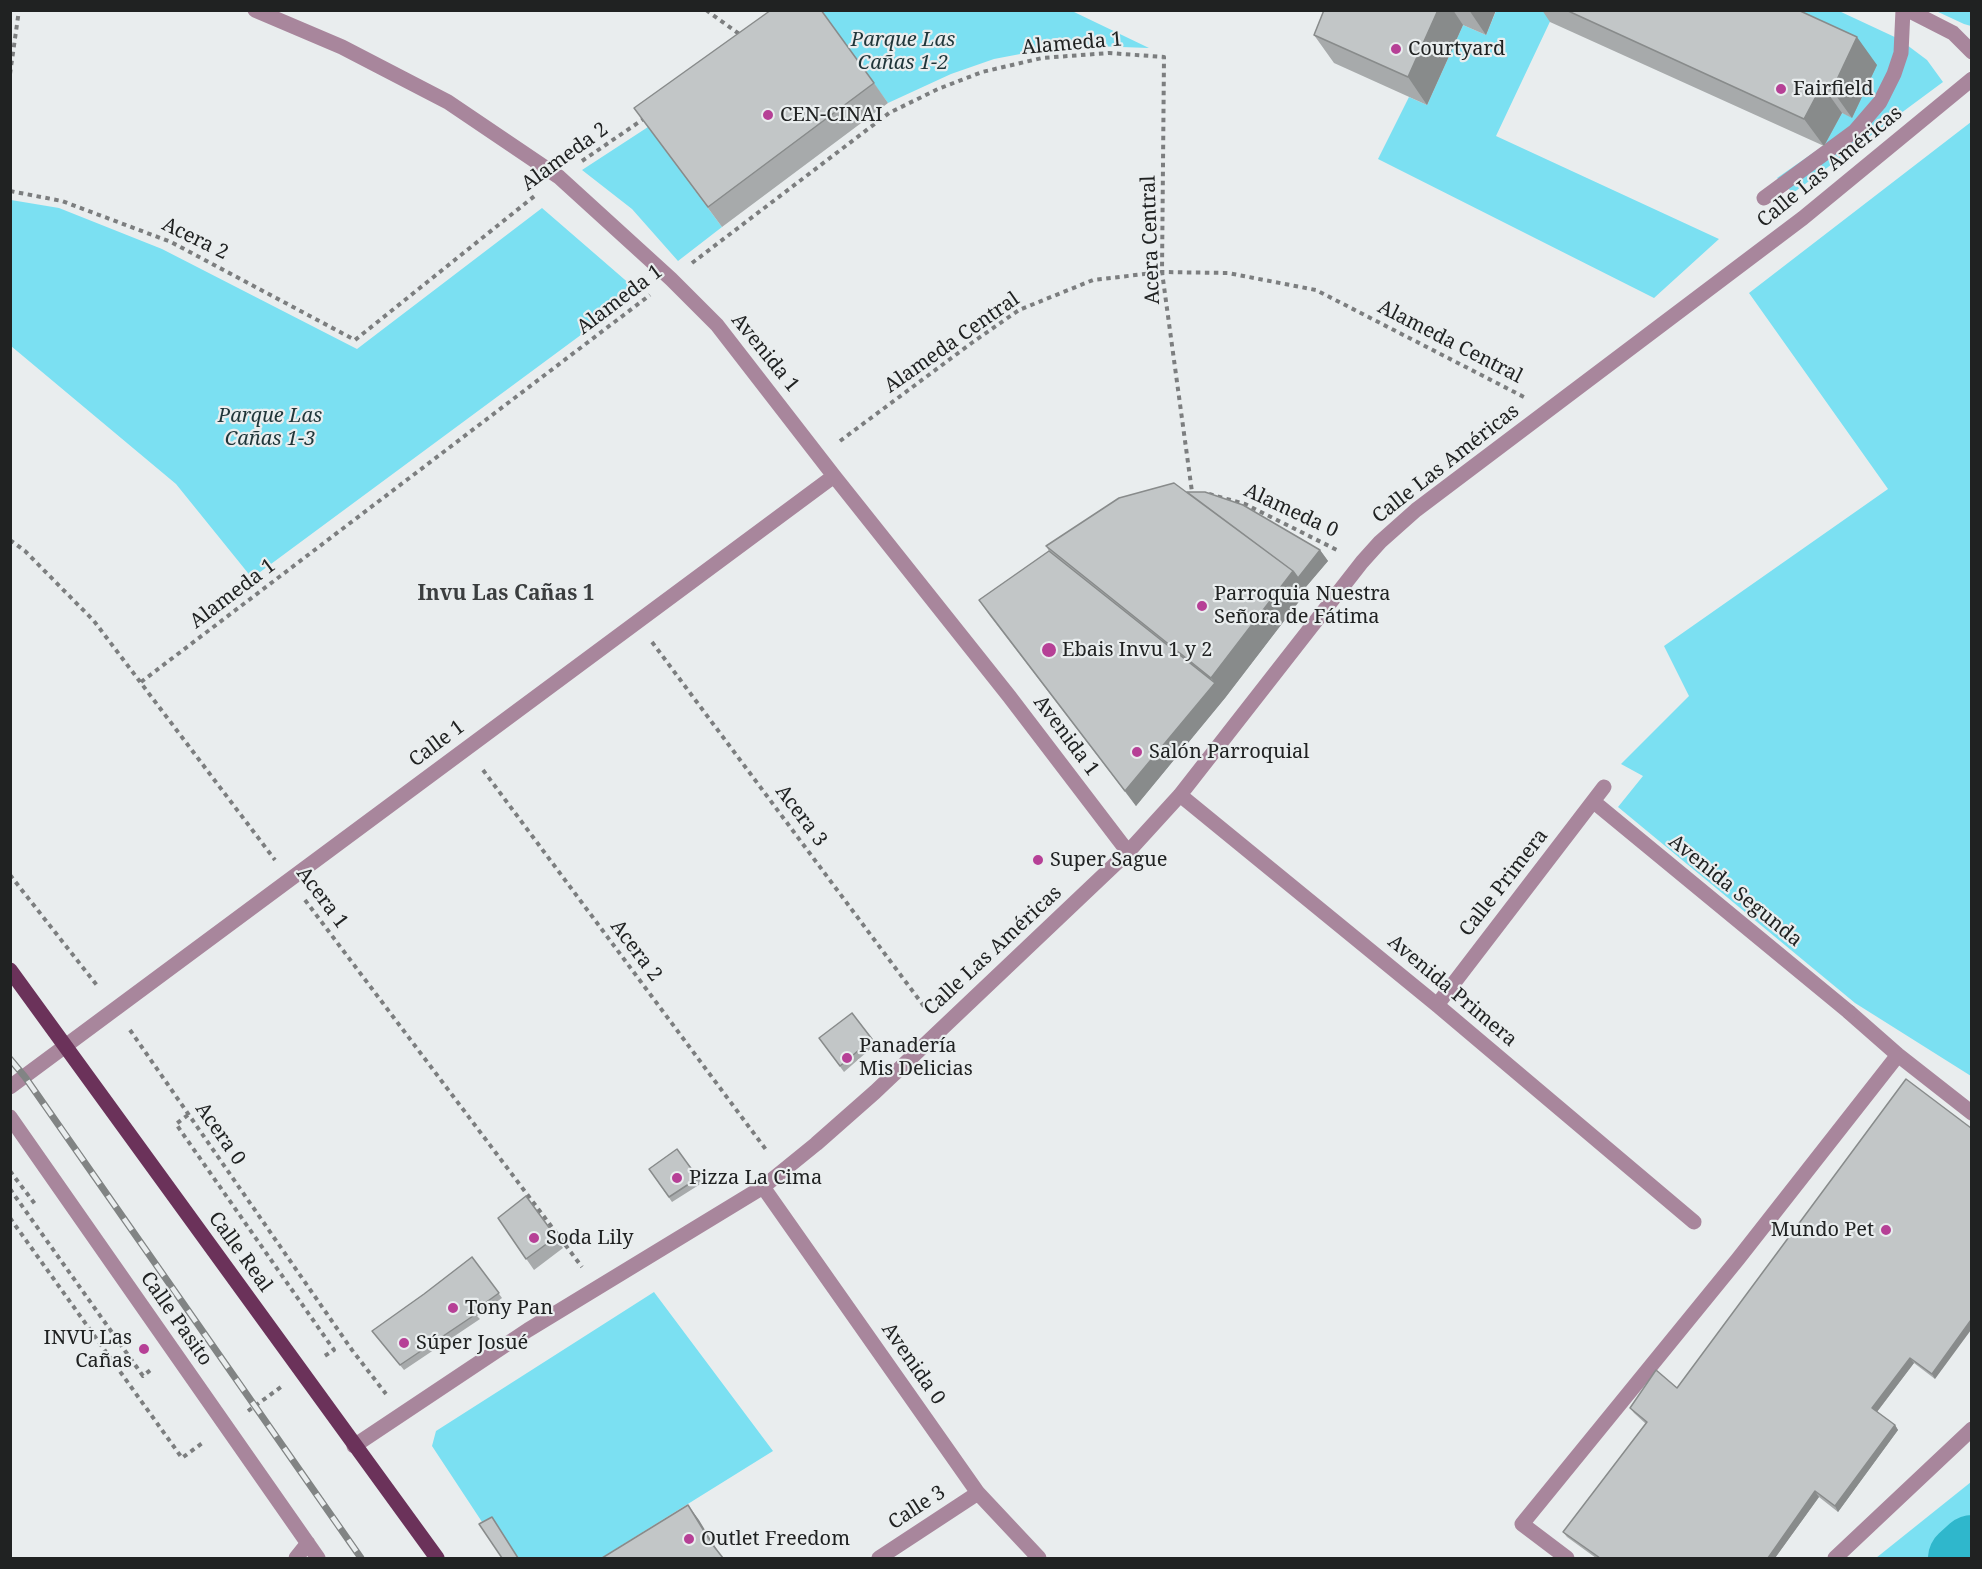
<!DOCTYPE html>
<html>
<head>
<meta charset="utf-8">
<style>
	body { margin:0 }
	#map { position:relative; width:1982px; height:1569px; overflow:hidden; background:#e9edee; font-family:"Noto Serif",serif }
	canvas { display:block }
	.frame { position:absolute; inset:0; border:12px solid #202222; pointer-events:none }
</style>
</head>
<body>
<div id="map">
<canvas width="1982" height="1569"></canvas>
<div class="frame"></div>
</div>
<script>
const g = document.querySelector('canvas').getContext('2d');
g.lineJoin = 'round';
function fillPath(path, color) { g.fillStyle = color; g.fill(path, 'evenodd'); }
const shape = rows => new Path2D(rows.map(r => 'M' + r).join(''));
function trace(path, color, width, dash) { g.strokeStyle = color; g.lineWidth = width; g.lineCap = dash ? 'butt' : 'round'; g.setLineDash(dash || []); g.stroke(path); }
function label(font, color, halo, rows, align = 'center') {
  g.font = font + ' "Noto Serif",serif'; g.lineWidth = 4.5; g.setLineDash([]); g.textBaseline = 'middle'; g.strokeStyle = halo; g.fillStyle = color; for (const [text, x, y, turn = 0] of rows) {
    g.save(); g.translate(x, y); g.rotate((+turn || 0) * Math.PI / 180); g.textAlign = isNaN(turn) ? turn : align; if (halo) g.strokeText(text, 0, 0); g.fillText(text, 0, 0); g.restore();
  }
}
const green = shape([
	[820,11,1072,11,1149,48,1094,46,1036,51,994,59,951,74,888,103],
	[1496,11,1555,11,1496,136,1719,239,1654,298,1378,159,1409,97,1427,105,1463,25,1486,35],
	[1756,11,1839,11,1899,39,1927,60,1943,82,1793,193,1777,178,1823,146,1842,113,1852,117],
	[1936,11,1971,11,1971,26,1964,24],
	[1971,122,1971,1076,1855,1003,1618,807,1643,776,1621,764,1689,696,1664,646,1888,489,1749,293],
	[648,127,722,227,678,261,632,209,582,170],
	[11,200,59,208,162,249,357,349,542,208,639,292,252,578,176,484,11,346],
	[654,1292,773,1451,601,1558,518,1558,495,1523,486,1528,432,1446,436,1431],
	[1971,1482,1971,1558,1876,1558]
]);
const river = shape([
	[1961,1558,1972,1548]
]);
const path = shape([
	[706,10,742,36],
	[10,74,19,10],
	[582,161,645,118],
	[10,191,62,201,171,242,355,340,537,194],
	[692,263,889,113,938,89,982,72,1042,58,1109,53,1164,57,1162,272,1192,492],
	[840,441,973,342,1019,310,1093,280,1162,272,1228,273,1316,290,1524,397],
	[1209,494,1245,504,1339,551],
	[10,540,25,551,94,621,275,860],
	[652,642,926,1009],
	[141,682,650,295],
	[483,770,767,1151],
	[10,875,99,988],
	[305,900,582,1267],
	[130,1030,352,1350,386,1394],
	[188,1115,176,1124,334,1350,323,1357],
	[10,1171,35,1204],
	[10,1189,143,1376,153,1368],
	[10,1218,182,1458,205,1441],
	[248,1411,281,1387]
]);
const service = shape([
	[1908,10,1953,33,1972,52],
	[1764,198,1855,131,1880,102,1894,74,1901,53,1903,10],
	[1849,1012,1898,1055,1972,1113],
	[1567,1558,1522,1524,1738,1259,1898,1055],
	[1835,1558,1972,1429]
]);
const minor = shape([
	[255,10,342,47,448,102,559,177,671,279,717,325,834,476,1009,696,1128,852],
	[1180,795,1437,1005,1694,1222],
	[1594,802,1849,1012],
	[1437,1005,1604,787],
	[10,1087,834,476],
	[10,1117,318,1558],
	[763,1187,978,1493,1039,1558],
	[354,1446,528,1330,763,1187,816,1144,875,1092,1128,852,1180,795,1362,562,1380,542,1416,510,1803,218,1972,79],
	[296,1558,308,1543],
	[879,1558,978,1493]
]);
const primary = shape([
	[10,970,437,1558]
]);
const rail = shape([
	[10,1059,25,1077,361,1558]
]);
const wall = shape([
	[1324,10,1496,10,1486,35,1463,25,1427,105,1334,63,1314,35],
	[1542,10,1798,10,1877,65,1852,118,1842,113,1824,146,1550,22],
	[874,83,888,103,722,227,634,108],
	[1187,492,1320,550,1328,561,1305,588,1307,591,1225,698,1136,806,990,616,979,600,1049,551,1046,546],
	[852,1013,876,1044,844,1072,819,1038],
	[1906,1079,1935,1379,1914,1363,1877,1412,1895,1425,1898,1430,1838,1512,1819,1497,1775,1558,1596,1558,1567,1537,1563,1532,1646,1424,1634,1413,1630,1408,1677,1388],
	[677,1149,702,1183,672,1202,649,1169],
	[526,1196,563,1248,534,1270,498,1218],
	[472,1257,502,1298,477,1316,480,1319,404,1370,372,1331,424,1294]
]);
const shadedWall = shape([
	[1438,10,1453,10,1463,25,1427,105,1408,77],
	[1469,10,1496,10,1486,35],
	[1857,37,1877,65,1852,118,1832,90],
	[1822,85,1842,113,1824,146,1804,119],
	[1320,550,1328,561,1305,588,1307,591,1225,698,1136,806,1125,791,1215,683,1211,678,1293,571],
	[1971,1320,1971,1330,1935,1379,1932,1374],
	[1910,1358,1914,1363,1876,1413,1872,1408],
	[1895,1425,1898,1430,1838,1512,1835,1506],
	[1815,1491,1819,1497,1775,1558,1768,1558],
	[688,1505,699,1520,722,1558,712,1544]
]);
const building = shape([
	[771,10,821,10,874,83,708,207,634,108,771,10],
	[1324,10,1438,10,1408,77,1314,35,1324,10],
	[1566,10,1798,10,1857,37,1832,90,1822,85,1804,119,1566,10],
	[1174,483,1293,571,1211,678,1046,546,1119,498,1174,483],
	[1187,492,1205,492,1243,505,1320,550,1298,578,1293,571,1187,492],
	[1049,551,1215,683,1125,791,979,600,1049,551],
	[852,1013,872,1039,840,1066,819,1038,852,1013],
	[1906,1079,1971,1128,1971,1320,1932,1374,1910,1358,1872,1408,1895,1425,1835,1506,1815,1491,1768,1558,1600,1558,1563,1532,1647,1422,1630,1408,1656,1370,1677,1388,1906,1079],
	[677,1149,698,1178,669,1197,649,1169,677,1149],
	[526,1196,556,1237,526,1259,498,1218,526,1196],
	[472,1257,499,1293,474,1311,476,1314,400,1365,372,1331,424,1294,472,1257],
	[688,1505,712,1544,723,1558,602,1558,688,1505],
	[492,1517,518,1558,502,1558,479,1524,492,1517]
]);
const markers = [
	[1396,49,6,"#b64096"],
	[1781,89,6,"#b64096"],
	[768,115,6,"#b64096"],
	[1202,606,6,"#b64096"],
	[1049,650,8,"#b64096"],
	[1137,752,6,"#b64096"],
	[1038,860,6,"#b64096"],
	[847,1058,6,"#b64096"],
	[677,1178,6,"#b64096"],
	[1886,1230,6,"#b64096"],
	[534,1238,6,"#b64096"],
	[453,1308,6,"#b64096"],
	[404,1343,6,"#b64096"],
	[144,1349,6,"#b64096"],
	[689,1539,6,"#b64096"]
];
const parkNames = [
	["Parque Las",903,40],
	["Cañas 1-2",903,63],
	["Parque Las",270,416],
	["Cañas 1-3",270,439]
];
const streetNames = [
	["Alameda 1",1072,44,-5],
	["Alameda 2",565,157,-36],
	["Calle Las Américas",1830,167,-39],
	["Acera 2",195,239,26],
	["Acera Central",1151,240,-92],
	["Alameda 1",620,300,-37],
	["Alameda Central",1450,342,27],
	["Alameda Central",952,343,-35],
	["Avenida 1",765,353,51],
	["Calle Las Américas",1446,464,-38],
	["Alameda 0",1291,511,25],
	["Alameda 1",233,594,-37],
	["Avenida 1",1066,736,53],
	["Calle 1",437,744,-37],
	["Acera 3",801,816,53],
	["Calle Primera",1504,883,-52],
	["Avenida Segunda",1735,891,39],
	["Acera 1",322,898,53],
	["Acera 2",636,951,53],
	["Calle Las Américas",993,951,-43],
	["Avenida Primera",1452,991,40],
	["Acera 0",220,1134,55],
	["Calle Real",240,1252,54],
	["Calle Pasito",176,1319,55],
	["Avenida 0",913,1364,55],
	["Calle 3",917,1508,-33]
];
const poiNames = [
	["Courtyard",1408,49],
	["Fairfield",1793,89],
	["CEN-CINAI",780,115],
	["Parroquia Nuestra",1214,594],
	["Señora de Fátima",1214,617],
	["Ebais Invu 1 y 2",1062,650],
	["Salón Parroquial",1149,752],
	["Super Sague",1050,860],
	["Panadería",859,1046],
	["Mis Delicias",859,1069],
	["Pizza La Cima",689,1178],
	["Mundo Pet",1874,1230,"right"],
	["Soda Lily",546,1238],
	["Tony Pan",465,1308],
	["INVU Las",132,1338,"right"],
	["Cañas",132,1361,"right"],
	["Súper Josué",416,1343],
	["Outlet Freedom",701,1539]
];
const neighbourhoodNames = [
	["Invu Las Cañas 1",506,594]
];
fillPath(green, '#7be0f2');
trace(river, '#2fb7cc', 66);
trace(path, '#7c7e7f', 4, [4.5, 4.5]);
trace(service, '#a8869c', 15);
trace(minor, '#a8869c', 15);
trace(primary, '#6b325a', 15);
trace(rail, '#818484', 7);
trace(rail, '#e9edee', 4.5, [14]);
fillPath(wall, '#a7aaab');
fillPath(shadedWall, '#888b8b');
fillPath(building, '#c2c6c7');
trace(building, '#888b8b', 1.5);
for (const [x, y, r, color] of markers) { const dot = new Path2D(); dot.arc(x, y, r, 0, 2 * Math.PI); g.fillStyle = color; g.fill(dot); trace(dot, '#e9edee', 2); }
label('italic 20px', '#1f3539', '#e9edee', parkNames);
label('20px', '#202222', '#e9edee', streetNames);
label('20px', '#202222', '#e9edee', poiNames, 'left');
label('bold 21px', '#3b3e3f', '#e9edee', neighbourhoodNames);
</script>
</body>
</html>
